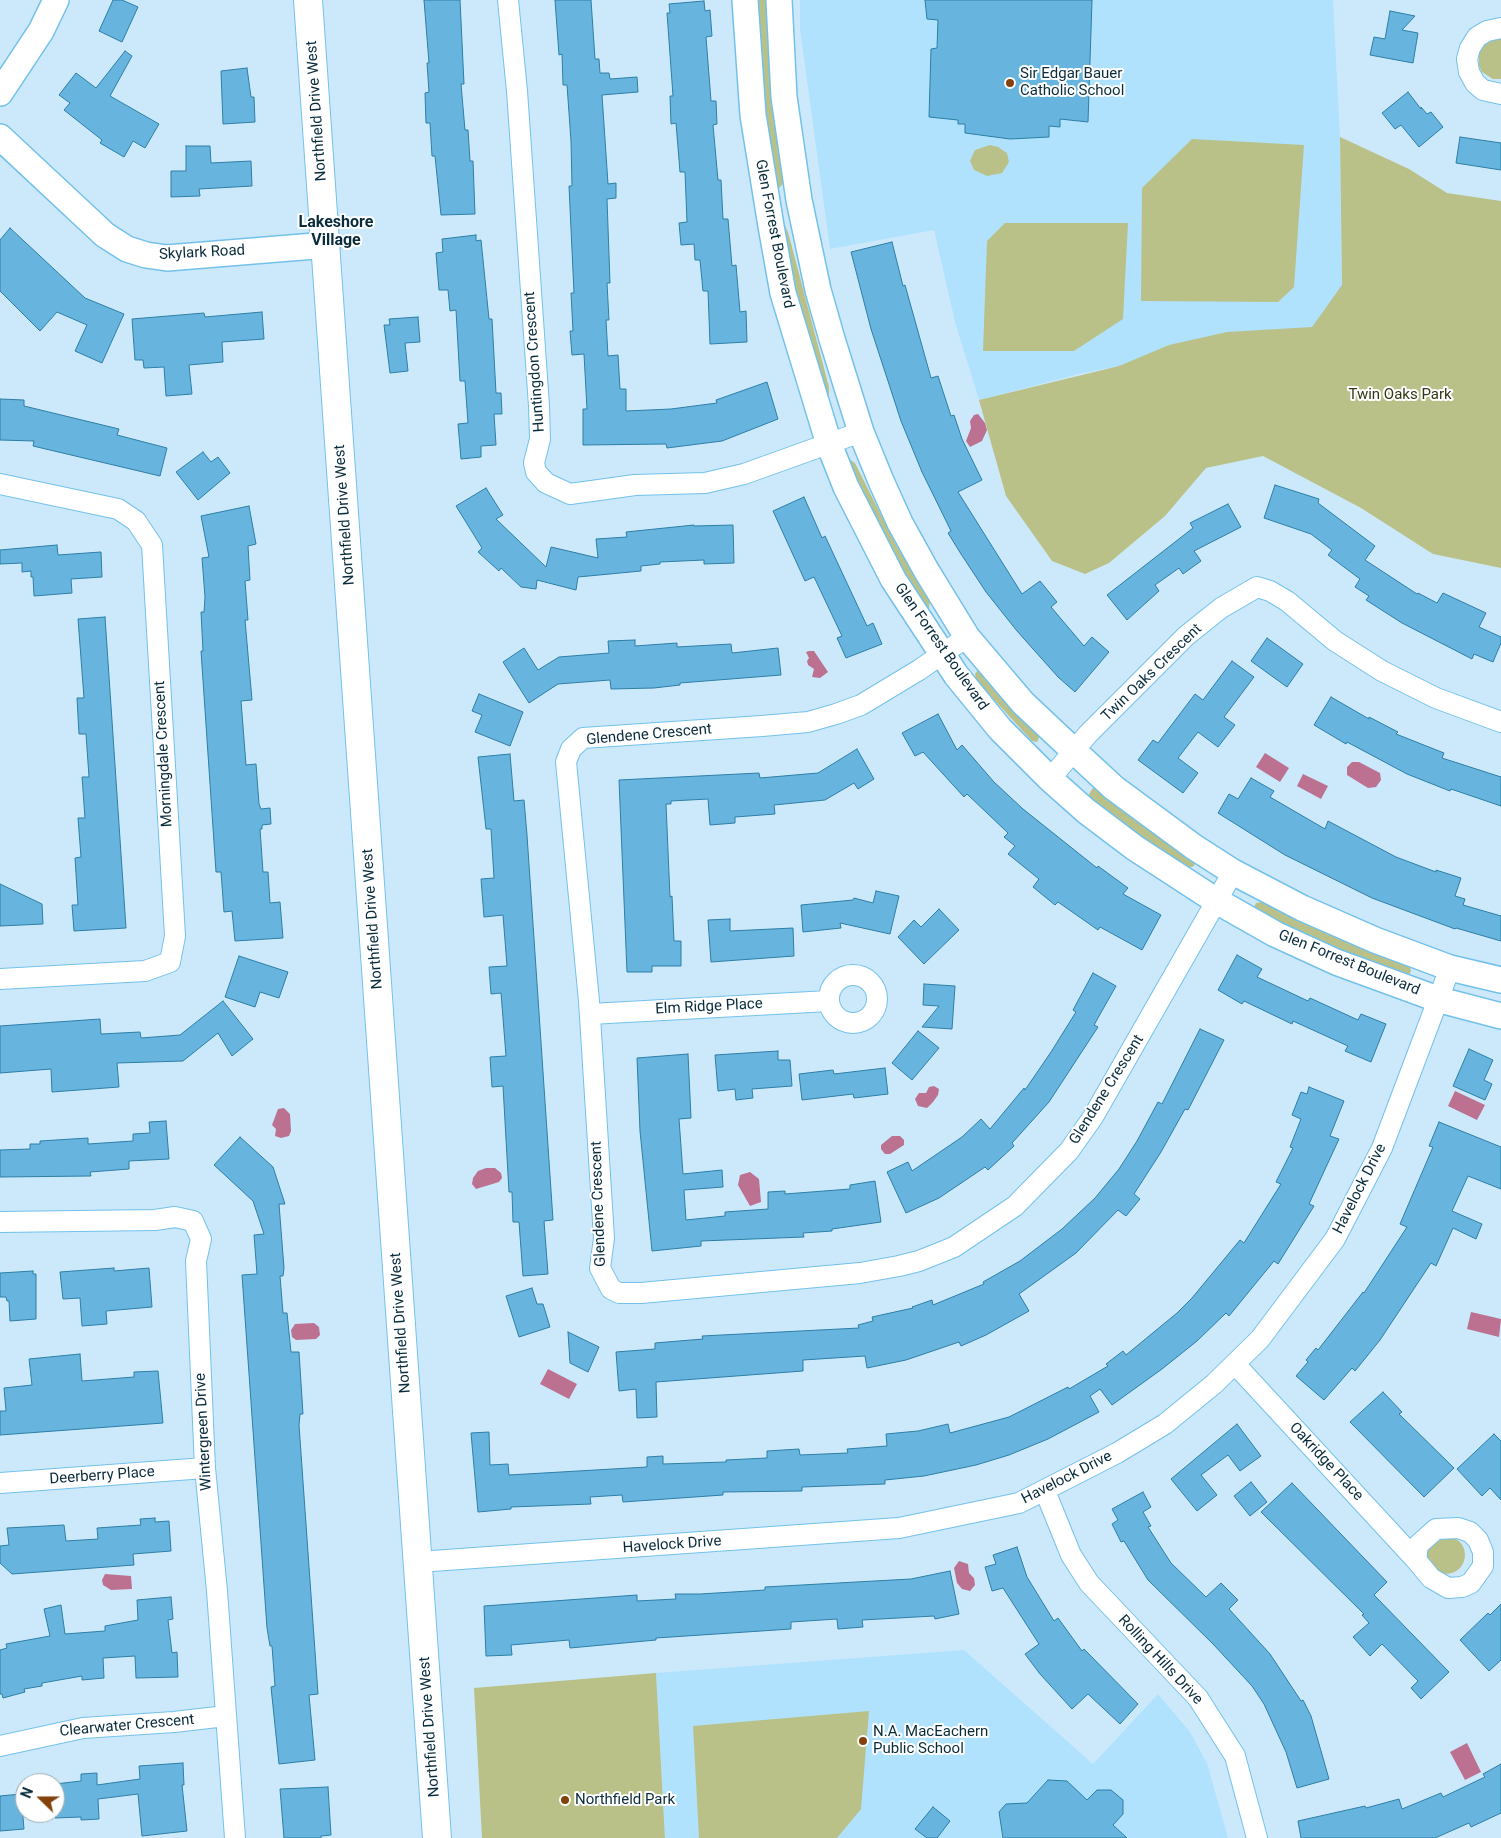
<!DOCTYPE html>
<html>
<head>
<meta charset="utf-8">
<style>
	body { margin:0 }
	#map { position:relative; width:1501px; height:1838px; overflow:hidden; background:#cce9fb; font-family:Roboto,sans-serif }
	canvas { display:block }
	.north { position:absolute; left:15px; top:1773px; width:50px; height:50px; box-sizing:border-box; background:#fff; border:1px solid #9dabb1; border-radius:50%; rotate:292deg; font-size:14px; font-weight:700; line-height:20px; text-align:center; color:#092c3c }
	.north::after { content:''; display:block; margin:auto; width:18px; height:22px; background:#83420b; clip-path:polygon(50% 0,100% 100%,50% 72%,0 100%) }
</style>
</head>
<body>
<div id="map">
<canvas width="1501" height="1838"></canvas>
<div class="north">N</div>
</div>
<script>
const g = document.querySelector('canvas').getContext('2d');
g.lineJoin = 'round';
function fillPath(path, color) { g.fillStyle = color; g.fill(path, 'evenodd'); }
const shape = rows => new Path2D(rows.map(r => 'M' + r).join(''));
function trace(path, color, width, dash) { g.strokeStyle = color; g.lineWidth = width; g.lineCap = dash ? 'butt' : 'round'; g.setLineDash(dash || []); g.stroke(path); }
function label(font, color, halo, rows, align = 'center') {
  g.font = font + ' Roboto,sans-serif'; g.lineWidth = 4; g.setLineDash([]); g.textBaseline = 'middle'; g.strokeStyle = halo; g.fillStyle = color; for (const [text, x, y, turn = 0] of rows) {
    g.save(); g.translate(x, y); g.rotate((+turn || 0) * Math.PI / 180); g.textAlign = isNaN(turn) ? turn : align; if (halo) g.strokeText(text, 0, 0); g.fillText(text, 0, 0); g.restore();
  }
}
const built = shape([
	[800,0,1333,0,1340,137,1342,297,1327,324,1079,374,979,400,955,322,934,230,830,249,800,29],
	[964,1650,1093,1764,1158,1694,1190,1732,1207,1763,1228,1838,665,1838,656,1673]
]);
const green = shape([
	[755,0,767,0,772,91,783,179,783,184,779,188,777,187,768,161],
	[1501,38,1501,79,1493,79,1482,72,1479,66,1479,53,1487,42],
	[1340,137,1409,169,1447,193,1501,201,1501,568,1433,554,1361,508,1263,456,1206,468,1165,516,1109,563,1085,574,1052,561,1006,496,979,400,1119,366,1169,345,1227,332,1312,327,1342,285],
	[1192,139,1304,145,1294,287,1278,302,1141,301,1142,188],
	[990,145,998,147,1007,153,1009,162,1002,173,987,176,974,170,970,161,975,150],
	[1005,223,1128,223,1123,319,1074,351,983,351,987,241],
	[779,225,785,226,788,232,829,387,829,395,825,397,821,396],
	[849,459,855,463,895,543,930,601,928,612,922,613,844,461],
	[978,670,985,672,1041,733,1037,742,1032,741,976,680,975,674],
	[1093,788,1098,789,1196,860,1194,866,1189,868,1182,865,1146,842,1091,800,1089,794],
	[1262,902,1332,935,1410,967,1411,971,1408,977,1369,964,1258,913,1254,907,1256,903],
	'1427 1555a19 19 0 1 1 38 0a19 19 0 1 1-38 0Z',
	[656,1673,665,1838,482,1838,474,1688],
	[869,1711,861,1809,837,1838,699,1838,693,1726]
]);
const water = shape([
	[978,414,985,423,987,430,982,441,970,447,966,441,971,428,970,421,974,415],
	[809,651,814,651,828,672,820,678,812,677,814,669,808,665,807,661,809,658,806,652],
	[1265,753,1289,768,1280,782,1256,767],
	[1352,762,1359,762,1380,773,1381,780,1376,787,1368,788,1347,775,1347,767],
	[1303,774,1328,786,1321,799,1297,786],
	[934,1086,939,1089,938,1095,933,1102,927,1108,918,1106,915,1099,919,1093,926,1093,929,1087],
	[1455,1091,1485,1105,1477,1120,1448,1106],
	[284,1108,290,1114,291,1131,289,1136,281,1138,275,1136,276,1129,272,1125,278,1109],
	[892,1136,900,1136,904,1140,904,1145,890,1154,885,1154,881,1149,881,1145],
	[486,1168,495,1168,501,1173,502,1178,499,1182,476,1189,472,1184,473,1178,478,1171],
	[750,1172,759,1179,761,1202,750,1206,738,1185,740,1175],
	[1471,1312,1501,1319,1499,1337,1467,1329],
	[314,1323,319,1327,320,1335,316,1339,296,1340,292,1337,291,1330,295,1324],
	[548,1369,577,1384,569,1399,540,1384],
	[959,1561,968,1564,969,1573,974,1578,975,1585,970,1591,962,1589,957,1583,954,1568],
	[105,1574,131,1576,132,1589,111,1590,103,1585,102,1580],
	[1467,1743,1481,1772,1465,1780,1450,1752]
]);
const building = shape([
	[113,0,122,0,138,7,122,42,99,31,113,0],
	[424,0,460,0,464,84,461,84,465,130,468,130,470,161,473,161,475,214,441,215,435,156,432,156,430,123,426,123,425,93,429,92,427,63,429,63,424,0],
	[555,0,591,0,595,59,599,59,600,73,609,73,610,79,637,77,638,92,602,95,608,184,616,183,616,198,607,199,610,283,607,283,609,320,606,320,608,356,618,355,620,389,626,389,626,411,671,409,717,403,716,400,767,382,778,419,722,441,667,448,666,444,583,445,583,409,587,409,584,354,572,355,570,331,573,331,571,293,574,293,569,186,572,186,571,141,567,85,563,85,562,54,559,55,555,0],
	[925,0,1092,0,1088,122,1060,119,1060,127,1049,126,1049,137,1010,139,965,133,965,124,958,124,958,120,929,117,931,49,937,48,938,20,927,19,925,0],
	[704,1,705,11,710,10,712,36,706,37,711,101,716,101,717,124,713,125,718,180,721,180,723,219,728,219,732,266,736,265,740,312,746,311,747,342,710,344,708,291,703,291,700,260,695,260,694,244,681,245,679,223,687,222,685,172,680,172,676,123,671,124,670,96,673,96,667,13,670,13,669,4,704,1],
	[1390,11,1415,16,1402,30,1418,33,1413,63,1370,55,1374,37,1385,39,1390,11],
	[125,51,132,56,110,96,159,124,145,148,133,141,124,157,100,143,102,140,64,110,70,103,59,95,76,73,96,88,125,51],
	[247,68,251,97,254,97,255,122,223,124,221,71,247,68],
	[1408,92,1421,109,1421,107,1427,114,1431,112,1443,127,1419,147,1401,125,1395,129,1382,113,1408,92],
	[1460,137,1501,143,1501,170,1456,163,1460,137],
	[186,146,210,146,211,163,251,161,252,186,199,189,200,196,171,197,171,171,186,171,186,146],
	[10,228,85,298,124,314,102,363,75,351,87,325,57,312,40,331,0,291,0,240,10,228],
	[476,235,476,241,481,240,489,319,492,319,496,393,501,393,502,414,494,414,496,445,481,446,481,457,461,459,458,424,468,423,465,381,460,381,456,310,450,311,448,290,439,290,436,253,443,252,442,239,476,235],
	[892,242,903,286,905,285,931,378,938,376,951,416,954,415,962,439,982,480,958,492,1022,594,1040,581,1057,602,1051,607,1084,646,1092,637,1109,652,1075,692,1058,677,1017,631,986,592,961,554,948,533,951,531,922,472,901,421,871,329,851,252,892,242],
	[262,312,264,339,222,342,223,362,189,365,192,394,166,396,164,367,144,368,143,360,135,360,132,319,204,313,205,317,262,312],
	[418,317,420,342,405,343,408,371,390,373,384,325,390,325,389,319,418,317],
	[0,399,24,400,24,406,119,429,117,435,167,448,160,476,33,446,34,441,0,440,0,399],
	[203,452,211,462,218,457,230,473,198,500,176,472,203,452],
	[1275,485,1319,499,1318,503,1375,546,1365,560,1417,594,1418,593,1437,603,1443,593,1486,613,1479,627,1501,637,1501,643,1493,662,1474,654,1472,659,1402,623,1366,600,1369,596,1355,587,1360,579,1328,555,1332,550,1311,534,1264,518,1275,485],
	[486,488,503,515,496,519,546,567,551,547,598,558,596,539,627,537,626,532,694,525,694,526,733,525,734,563,704,564,704,560,660,562,660,564,641,566,641,571,578,577,576,590,537,580,536,589,521,587,501,568,499,571,478,552,482,548,456,506,486,488],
	[804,497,822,538,825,536,867,626,873,623,882,644,846,658,837,638,842,636,814,577,805,581,773,511,804,497],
	[1228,504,1241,527,1194,551,1201,561,1183,574,1179,568,1155,585,1159,591,1127,620,1107,595,1193,528,1190,523,1228,504],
	[249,506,256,544,248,546,250,580,245,581,248,620,245,620,252,700,241,701,246,765,256,764,259,804,261,809,270,808,271,824,262,825,262,829,260,829,263,872,268,872,270,903,280,902,283,938,235,941,232,911,224,912,221,872,216,872,201,651,203,651,201,612,204,612,205,597,202,558,209,557,201,516,249,506],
	[57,545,58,555,101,552,102,577,71,579,72,593,34,596,33,577,31,577,31,571,22,572,22,563,0,564,0,550,57,545],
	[105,617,126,928,74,931,72,905,78,905,75,858,81,857,78,818,85,818,82,777,89,777,86,734,79,734,77,698,84,698,78,619,105,617],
	[1267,638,1303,664,1287,687,1251,661,1267,638],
	[635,640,635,646,677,643,677,647,731,644,732,653,778,648,781,675,680,683,680,685,654,688,611,689,610,680,558,684,529,703,503,662,524,648,538,670,559,657,609,653,608,641,635,640],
	[1232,661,1254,677,1224,717,1235,725,1218,747,1198,732,1178,758,1198,773,1183,793,1138,760,1153,740,1158,743,1195,694,1203,700,1232,661],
	[479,694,523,712,510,746,475,732,482,715,472,711,479,694],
	[1331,697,1369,719,1369,717,1398,732,1396,734,1444,753,1442,758,1501,777,1501,806,1451,789,1450,791,1407,774,1347,742,1346,744,1314,725,1331,697],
	[938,714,957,750,962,745,994,782,1023,809,1097,868,1098,866,1128,888,1123,894,1161,915,1142,950,1100,927,1098,930,1058,902,1055,905,1033,887,1039,879,1008,854,1015,846,1004,837,1008,833,967,794,964,797,923,752,915,756,902,733,938,714],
	[857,749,874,779,858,789,854,783,825,800,774,805,775,814,735,817,735,823,710,825,708,799,671,801,671,804,666,804,670,897,672,896,674,941,681,941,681,966,652,966,652,972,627,972,619,780,759,773,760,778,818,773,857,749],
	[510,754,514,801,524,800,527,835,553,1220,544,1221,548,1274,523,1276,519,1222,513,1222,512,1192,509,1192,503,1086,492,1087,490,1057,506,1056,501,993,491,994,489,967,507,966,503,915,484,917,481,879,494,878,491,829,486,829,478,757,510,754],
	[1251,778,1274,791,1270,797,1325,829,1328,821,1396,857,1436,872,1436,870,1461,878,1455,896,1465,899,1463,905,1501,916,1501,941,1456,928,1455,929,1372,898,1285,855,1218,813,1229,794,1238,799,1251,778],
	[0,884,42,904,43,924,0,926,0,884],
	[876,891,899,896,890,934,840,923,841,928,803,932,801,905,853,900,854,898,873,903,876,891],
	[939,909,959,930,924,964,898,937,914,920,921,927,939,909],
	[730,919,730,931,793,928,794,956,711,962,708,920,730,919],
	[1237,955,1262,969,1257,977,1308,1001,1310,998,1358,1020,1361,1014,1386,1024,1371,1062,1345,1051,1348,1046,1293,1021,1292,1024,1244,1001,1242,1004,1218,990,1237,955],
	[239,956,288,972,279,998,260,992,255,1007,225,997,239,956],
	[1093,973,1116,986,1094,1025,1098,1027,1049,1102,1012,1143,1014,1146,988,1170,985,1167,939,1198,906,1213,887,1172,908,1162,912,1171,962,1137,981,1119,990,1129,1024,1088,1025,1090,1051,1052,1076,1012,1073,1010,1093,973],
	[924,984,955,986,952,1029,922,1027,939,1006,923,1005,924,984],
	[223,1001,253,1039,232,1056,218,1033,183,1061,117,1063,119,1087,52,1092,51,1069,0,1073,0,1026,100,1019,101,1034,140,1032,141,1038,180,1035,223,1001],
	[1200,1029,1224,1040,1188,1110,1185,1109,1161,1152,1134,1194,1140,1199,1126,1216,1118,1210,1076,1253,1019,1294,1029,1311,986,1335,961,1346,959,1342,906,1360,867,1368,865,1356,803,1360,803,1371,656,1382,657,1417,637,1418,636,1389,619,1391,616,1352,655,1349,655,1343,703,1339,702,1336,859,1328,858,1325,873,1321,872,1317,913,1308,912,1307,932,1300,933,1305,984,1284,983,1282,1020,1261,1062,1229,1095,1198,1119,1169,1137,1141,1158,1102,1162,1104,1200,1029],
	[918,1031,939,1048,912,1080,892,1063,918,1031],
	[1469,1049,1493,1060,1484,1080,1492,1084,1485,1100,1453,1086,1469,1049],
	[778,1051,778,1060,790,1060,792,1086,752,1089,753,1098,736,1100,735,1089,718,1091,715,1055,778,1051],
	[688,1054,691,1118,679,1119,683,1174,722,1170,723,1187,684,1190,686,1220,725,1216,725,1212,768,1209,768,1192,785,1191,785,1194,850,1189,850,1185,875,1181,881,1222,832,1229,832,1231,803,1233,804,1237,701,1241,701,1246,652,1251,640,1131,637,1058,688,1054],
	[885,1068,888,1094,854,1098,853,1094,802,1100,799,1074,833,1070,834,1074,885,1068],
	[1309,1087,1344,1101,1330,1136,1339,1139,1309,1204,1314,1206,1278,1264,1274,1261,1229,1316,1226,1313,1197,1341,1162,1369,1112,1405,1100,1389,1090,1396,1099,1412,1048,1439,1009,1455,976,1465,924,1476,885,1480,885,1484,802,1487,802,1491,723,1492,723,1495,623,1502,622,1495,590,1497,591,1504,511,1507,511,1509,478,1512,471,1433,489,1432,490,1465,508,1464,509,1475,647,1467,647,1457,663,1456,663,1464,726,1462,726,1460,767,1458,767,1451,799,1449,800,1455,848,1453,847,1449,887,1446,886,1434,918,1431,948,1424,950,1433,1009,1417,1068,1387,1069,1389,1108,1366,1106,1364,1123,1351,1126,1355,1177,1313,1192,1298,1240,1240,1244,1243,1281,1184,1276,1182,1293,1148,1290,1147,1301,1119,1292,1115,1301,1092,1307,1094,1309,1087],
	[166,1121,169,1159,129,1161,129,1169,90,1172,91,1176,0,1177,0,1150,30,1149,30,1144,40,1144,40,1141,88,1138,88,1144,133,1141,133,1134,150,1133,149,1122,166,1121],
	[1439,1122,1501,1147,1501,1189,1468,1176,1452,1211,1482,1224,1476,1239,1453,1228,1436,1266,1431,1263,1380,1340,1355,1371,1352,1368,1324,1400,1296,1376,1308,1362,1306,1360,1316,1348,1318,1350,1363,1292,1364,1293,1407,1227,1400,1224,1433,1147,1429,1146,1439,1122],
	[240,1137,273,1167,285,1204,279,1204,284,1268,283,1276,280,1276,283,1313,287,1313,291,1352,299,1352,303,1414,300,1414,299,1425,318,1694,309,1695,315,1760,279,1764,271,1687,275,1686,272,1646,270,1646,267,1628,242,1275,257,1274,254,1235,264,1234,253,1201,214,1165,240,1137],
	[114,1268,114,1271,149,1268,152,1307,106,1311,107,1324,82,1326,80,1298,63,1299,60,1272,114,1268],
	[33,1271,33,1274,36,1274,36,1319,10,1321,9,1301,7,1301,6,1297,0,1297,0,1273,33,1271],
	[532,1288,537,1304,543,1304,550,1327,519,1337,506,1296,532,1288],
	[568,1332,599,1347,588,1372,570,1363,568,1332],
	[80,1354,82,1381,134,1377,134,1372,158,1371,163,1423,0,1435,0,1411,6,1411,4,1388,32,1385,29,1359,80,1354],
	[1383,1392,1402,1412,1399,1414,1454,1468,1424,1497,1350,1422,1383,1392],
	[1237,1424,1261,1456,1240,1471,1228,1455,1201,1475,1217,1495,1197,1511,1171,1479,1237,1424],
	[1494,1434,1501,1441,1501,1500,1490,1488,1482,1496,1457,1469,1494,1434],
	[1251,1482,1267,1502,1250,1516,1234,1496,1251,1482],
	[1292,1483,1387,1582,1374,1595,1449,1672,1421,1699,1411,1688,1418,1681,1382,1644,1370,1656,1353,1637,1369,1623,1362,1615,1364,1614,1261,1512,1292,1483],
	[1143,1492,1151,1507,1143,1512,1151,1526,1148,1527,1171,1563,1206,1597,1221,1583,1238,1600,1229,1609,1270,1654,1301,1701,1303,1700,1311,1716,1329,1779,1297,1788,1286,1752,1264,1704,1252,1686,1213,1644,1148,1580,1124,1541,1121,1542,1112,1524,1118,1520,1112,1509,1143,1492],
	[155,1518,155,1522,169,1521,171,1551,133,1554,134,1565,12,1574,0,1563,0,1546,9,1545,7,1528,64,1525,66,1541,98,1539,97,1528,141,1525,140,1519,155,1518],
	[1017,1547,1027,1577,1054,1621,1058,1618,1082,1651,1084,1649,1138,1704,1120,1724,1088,1694,1072,1709,1040,1674,1025,1654,1039,1644,1003,1588,992,1591,985,1567,996,1564,993,1555,1017,1547],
	[950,1571,959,1614,935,1619,934,1616,862,1620,863,1627,838,1629,837,1619,791,1622,791,1629,656,1638,656,1640,570,1648,569,1640,511,1645,512,1655,486,1656,484,1606,637,1595,637,1601,676,1599,675,1594,700,1594,765,1590,765,1587,911,1579,950,1571],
	[171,1597,173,1619,168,1620,172,1653,177,1652,178,1677,136,1678,135,1656,103,1658,104,1678,82,1680,82,1676,42,1683,42,1686,24,1689,25,1692,3,1698,2,1694,0,1694,0,1650,7,1648,6,1644,50,1636,44,1609,61,1605,65,1634,105,1631,105,1626,138,1620,137,1600,171,1597],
	[1501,1604,1501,1660,1489,1671,1460,1640,1488,1613,1490,1615,1501,1604],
	[183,1763,184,1785,182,1785,187,1831,142,1836,138,1794,98,1799,99,1819,81,1820,81,1817,55,1818,55,1784,81,1781,81,1774,97,1773,97,1785,140,1779,139,1766,183,1763],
	[1501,1764,1501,1813,1471,1827,1469,1823,1435,1838,1301,1838,1298,1821,1365,1806,1366,1808,1399,1799,1402,1809,1441,1793,1443,1797,1485,1777,1483,1774,1501,1764],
	[1048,1780,1067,1781,1087,1800,1097,1790,1111,1790,1123,1800,1123,1814,1113,1825,1127,1838,1003,1838,999,1812,1006,1804,1027,1803,1048,1780],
	[328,1787,331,1835,321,1836,321,1838,284,1838,280,1789,328,1787],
	[21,1794,24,1829,0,1831,0,1796,21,1794],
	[933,1807,950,1821,937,1838,927,1838,915,1829,933,1807]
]);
const minor = shape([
	[508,0,517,91,539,406,540,439,534,463,536,472,546,483,570,494,635,485,705,483,744,474,861,432],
	[1501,28,1487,31,1477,37,1470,48,1467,59,1469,72,1475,83,1483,90,1501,94],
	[0,484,118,509,136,521,152,545,175,936,170,962,145,971,0,979],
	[967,637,919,670,861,705,836,714,808,722,762,726,583,738,571,749,566,762,589,1001,604,1238,600,1268,611,1289,619,1293,641,1293,860,1273,899,1266,919,1261,954,1247,1015,1206,1069,1151,1093,1117,1233,872],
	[1050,779,1088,734,1186,636,1221,608,1257,587,1270,591,1287,601,1335,641,1382,671,1436,698,1501,722],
	'829 999a24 24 0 1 1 48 0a24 24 0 1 1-48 0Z',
	[590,1014,829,1001],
	[0,1222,155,1220,175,1217,193,1221,201,1239,196,1261,205,1468,217,1591,235,1838],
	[1235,1364,1416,1560],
	[0,1483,205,1468],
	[1045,1491,1071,1555,1089,1583,1198,1698,1235,1756,1257,1838],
	[1458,1528,1470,1532,1478,1540,1483,1552,1483,1566,1471,1583,1462,1587,1448,1588,1431,1578,1416,1560,1418,1545,1436,1529,1458,1528],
	[418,1562,899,1528,1019,1503,1117,1453,1165,1424,1214,1384,1260,1339,1335,1239,1382,1148,1450,968],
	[0,1746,83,1728,174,1722,226,1716]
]);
const tertiary = shape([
	[745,0,753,115,771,226,783,293,804,362,829,444,846,487,893,579,956,675,1000,729,1050,779,1086,811,1135,848,1215,900,1275,934,1336,962,1440,1000,1501,1016],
	[779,0,784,97,799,200,818,290,832,339,861,432,881,481,900,523,926,570,967,637,1023,703,1074,751,1114,788,1194,847,1233,872,1302,908,1375,940,1450,968,1501,980],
	[0,93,41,31,56,0],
	[0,137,105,235,127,249,146,255,167,258,327,245]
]);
const secondary = shape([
	[308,0,437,1838]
]);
const markers = [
	[1010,83,5,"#83420b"],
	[863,1741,5,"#83420b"],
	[565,1800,5,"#83420b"]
];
const poiNames = [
	["Sir Edgar Bauer",1020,74],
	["Catholic School",1020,91],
	["N.A. MacEachern",873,1732],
	["Public School",873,1749],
	["Northfield Park",575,1800]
];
const streetNames = [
	["Northfield Drive West",317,111,-94],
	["Glen Forrest Boulevard",774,234,79],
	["Skylark Road",202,253,-3],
	["Huntingdon Crescent",535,362,-94],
	["Northfield Drive West",345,515,-94],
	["Glen Forrest Boulevard",941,647,55],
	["Twin Oaks Crescent",1152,673,-44],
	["Glendene Crescent",649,735,-5],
	["Morningdale Crescent",164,754,-93],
	["Northfield Drive West",373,919,-94],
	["Glen Forrest Boulevard",1349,963,22],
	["Elm Ridge Place",709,1007,-3],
	["Glendene Crescent",1107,1090,-58],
	["Havelock Drive",1360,1189,-63],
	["Glendene Crescent",599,1204,-92],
	["Northfield Drive West",401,1323,-94],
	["Wintergreen Drive",204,1432,-93],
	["Oakridge Place",1326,1462,47],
	["Deerberry Place",102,1476,-4],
	["Havelock Drive",1067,1478,-27],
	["Havelock Drive",672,1545,-4],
	["Rolling Hills Drive",1160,1660,47],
	["Clearwater Crescent",127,1726,-5],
	["Northfield Drive West",430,1727,-94]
];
const parkNames = [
	["Twin Oaks Park",1400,395]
];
const neighbourhoodNames = [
	["Lakeshore",336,223],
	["Village",336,241]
];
fillPath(built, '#b0e2fe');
fillPath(green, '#bac188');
fillPath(water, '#bc7191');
fillPath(building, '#67b5de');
trace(building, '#2d7ea6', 1);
trace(minor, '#73c1eb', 22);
trace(tertiary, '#73c1eb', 28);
trace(secondary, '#73c1eb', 30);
trace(minor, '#fff', 20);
trace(tertiary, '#fff', 25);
trace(secondary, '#fff', 28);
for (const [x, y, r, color] of markers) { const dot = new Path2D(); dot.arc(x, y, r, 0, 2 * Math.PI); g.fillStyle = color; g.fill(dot); trace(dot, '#fff', 2); }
label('15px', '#092c3c', '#fff', poiNames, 'left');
label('15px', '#092c3c', '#fff', streetNames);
label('15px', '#343715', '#fff', parkNames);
label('bold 16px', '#092c3c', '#fff', neighbourhoodNames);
</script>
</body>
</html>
